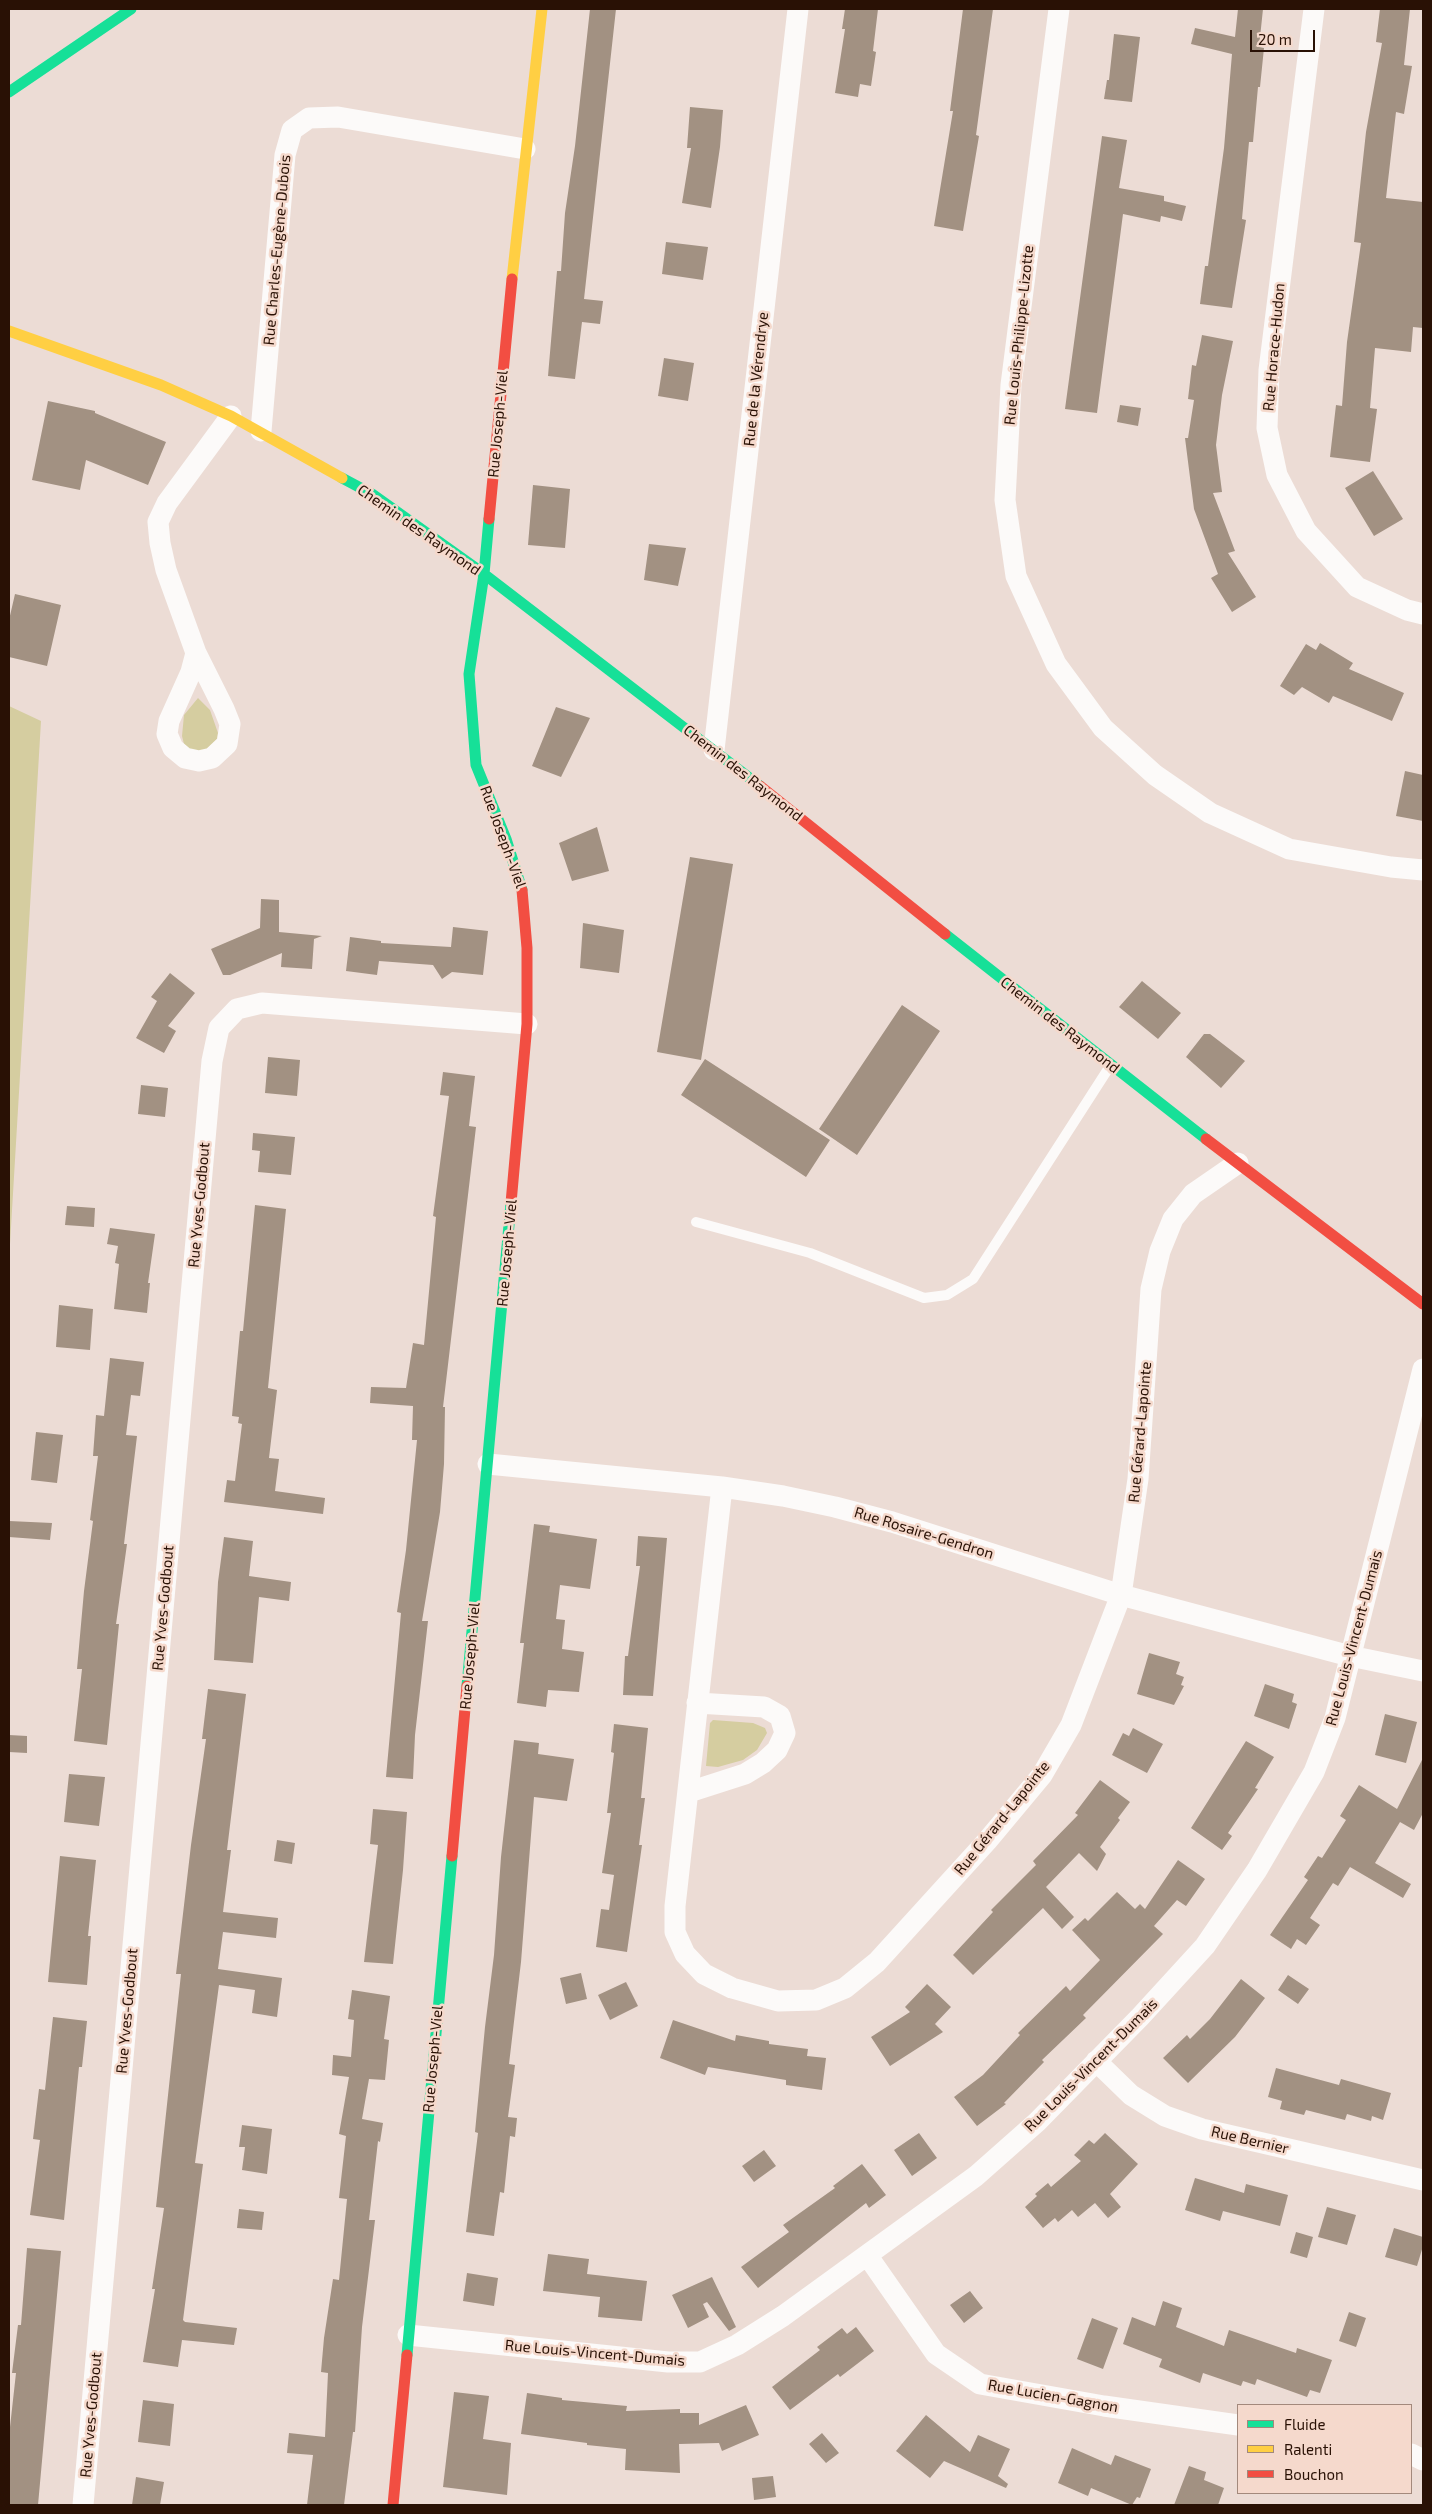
<!DOCTYPE html>
<html>
<head>
<meta charset="utf-8">
<style>
	body { margin:0 }
	#map { position:relative; width:1432px; height:2514px; overflow:hidden; background:#ecdcd5; font-family:"Exo 2",sans-serif }
	canvas { display:block }
	.frame { position:absolute; inset:0; border:10px solid #291105; pointer-events:none }
	.legend { position:absolute; left:1237px; top:2404px; width:175px; height:90px; box-sizing:border-box; background:#f5d9cc; border:1px solid #a3897c; margin:0; padding:6px 9px; list-style:none; font-size:15px; color:#291105 }
	.legend li { display:flex; align-items:center; gap:10px; height:25px }
	.legend b { width:25px; border:1px solid #a3897c }
	.scale { position:absolute; left:1250px; top:30px; width:65px; height:22px; box-sizing:border-box; border:2px solid #291105; border-top:0; padding-left:6px; font-size:15px; line-height:18px; white-space:nowrap; color:#291105; -webkit-text-stroke:4px #f5d9cc; paint-order:stroke }
</style>
</head>
<body>
<div id="map">
<canvas width="1432" height="2514"></canvas>
<div class="frame"></div>
<ul class="legend">
<li><b style="height:6px;background:#16e098"></b>Fluide</li>
<li><b style="height:6px;background:#ffcf43"></b>Ralenti</li>
<li><b style="height:6px;background:#f24e42"></b>Bouchon</li>
</ul>
<div class="scale">20 m</div>
</div>
<script>
const g = document.querySelector('canvas').getContext('2d');
g.lineJoin = 'round';
function fillPath(path, color) { g.fillStyle = color; g.fill(path, 'evenodd'); }
const shape = rows => new Path2D(rows.map(r => 'M' + r).join(''));
function trace(path, color, width, dash) { g.strokeStyle = color; g.lineWidth = width; g.lineCap = dash ? 'butt' : 'round'; g.setLineDash(dash || []); g.stroke(path); }
function label(font, color, halo, rows, align = 'center') {
  g.font = font + ' "Exo 2",sans-serif'; g.lineWidth = 5; g.setLineDash([]); g.textBaseline = 'middle'; g.strokeStyle = halo; g.fillStyle = color; for (const [text, x, y, turn = 0] of rows) {
    g.save(); g.translate(x, y); g.rotate((+turn || 0) * Math.PI / 180); g.textAlign = isNaN(turn) ? turn : align; if (halo) g.strokeText(text, 0, 0); g.fillText(text, 0, 0); g.restore();
  }
}
const green = shape([
	[198,698,210,710,218,733,217,739,207,749,197,752,189,749,184,744,182,736,184,715],
	[9,706,41,721,9,1261],
	[713,1720,753,1723,765,1728,767,1733,757,1750,743,1760,718,1767,706,1766,710,1723]
]);
const building = shape([
	[590,9,616,9,584,299,603,301,600,324,582,322,575,379,548,376,557,271,561,271,565,213,575,146],
	[845,9,878,9,873,51,876,52,871,86,860,84,858,97,835,93,845,29,842,29],
	[963,9,993,9,976,135,979,136,963,231,934,226,953,111,950,111],
	[1238,9,1263,9,1259,47,1264,48,1260,87,1258,87,1253,142,1249,142,1242,219,1246,220,1232,308,1200,304,1205,266,1208,266,1224,148,1232,54,1191,44,1195,28,1235,37],
	[1380,9,1410,9,1404,65,1412,66,1404,114,1396,112,1386,198,1423,202,1423,328,1413,327,1411,352,1375,348,1370,408,1377,409,1370,462,1330,457,1336,405,1342,406,1347,342,1361,243,1354,242,1366,132,1382,43,1376,42],
	[1114,34,1140,37,1132,102,1104,99,1107,80,1109,80],
	[690,107,723,110,720,147,711,208,682,203,691,148,687,148],
	[1102,136,1127,140,1119,188,1164,196,1164,201,1186,206,1182,221,1161,216,1160,222,1123,214,1097,413,1065,409],
	[666,242,708,247,703,280,662,274],
	[1202,335,1233,341,1222,395,1216,445,1222,492,1213,493,1235,551,1228,553,1256,597,1232,612,1211,578,1218,574,1194,509,1185,438,1188,438,1194,400,1188,399,1192,365,1196,366],
	[664,358,694,363,688,401,658,396],
	[48,401,95,411,95,413,166,442,148,485,86,460,80,490,32,480],
	[1120,405,1141,408,1138,426,1117,422],
	[1373,471,1403,519,1374,536,1345,488],
	[533,485,570,489,565,548,528,545],
	[649,544,686,548,678,586,644,580],
	[15,594,61,605,47,666,9,657,9,620],
	[1320,643,1353,663,1349,669,1404,693,1392,721,1333,696,1329,703,1302,687,1294,695,1280,686,1306,644,1316,650],
	[556,707,590,718,561,777,532,766],
	[1405,771,1423,775,1423,821,1396,816],
	[597,827,609,871,572,881,559,843],
	[690,857,733,864,701,1060,657,1052],
	[261,899,279,900,279,932,322,936,314,939,312,969,281,967,282,953,230,975,223,975,211,949,260,928],
	[583,923,624,930,619,973,580,968],
	[453,927,488,931,483,975,452,972,442,979,433,965,379,961,377,975,346,971,350,937,381,941,381,943,451,947],
	[170,973,195,993,168,1026,176,1031,164,1053,136,1038,157,1001,151,997],
	[1142,981,1181,1013,1158,1039,1119,1007],
	[902,1005,940,1031,857,1155,819,1129],
	[1204,1034,1210,1034,1245,1061,1221,1088,1186,1057],
	[268,1057,300,1060,297,1096,265,1093],
	[705,1059,830,1140,806,1177,681,1095],
	[443,1072,475,1076,469,1126,476,1127,443,1407,445,1407,444,1464,440,1512,422,1621,428,1621,415,1735,413,1779,386,1777,401,1613,397,1612,406,1550,417,1440,412,1440,413,1406,370,1403,371,1387,406,1388,413,1343,424,1345,436,1217,433,1216,449,1096,440,1095],
	[141,1085,168,1088,165,1117,138,1114],
	[253,1133,295,1137,291,1175,258,1172,260,1151,252,1150],
	[255,1205,286,1209,268,1388,277,1390,269,1458,279,1459,275,1491,325,1498,323,1514,224,1502,227,1480,235,1481,242,1424,238,1423,239,1417,232,1416,240,1331,243,1331],
	[67,1206,95,1208,94,1227,65,1225],
	[110,1228,155,1234,148,1283,150,1283,147,1313,114,1309,119,1264,115,1263,118,1246,107,1244],
	[59,1305,93,1309,90,1350,56,1347],
	[110,1358,144,1362,140,1396,131,1395,126,1435,137,1436,124,1544,127,1544,116,1624,119,1624,107,1745,74,1741,82,1669,77,1669,84,1591,93,1521,90,1520,98,1456,93,1456,96,1415,104,1416],
	[36,1432,63,1435,57,1483,31,1480],
	[9,1521,52,1523,50,1540,9,1537],
	[534,1524,550,1526,549,1532,597,1539,590,1589,560,1585,556,1619,565,1620,562,1649,584,1652,579,1692,548,1690,546,1707,517,1703,524,1643,520,1643],
	[638,1536,667,1538,653,1696,623,1695,625,1656,628,1656,640,1566,636,1566],
	[224,1537,253,1541,249,1576,291,1582,289,1601,259,1597,253,1663,214,1660,218,1582],
	[1149,1653,1180,1662,1176,1674,1184,1677,1181,1685,1184,1686,1174,1705,1137,1694],
	[1265,1684,1294,1694,1292,1702,1297,1704,1289,1729,1254,1716],
	[208,1689,246,1694,227,1850,231,1850,223,1912,278,1918,276,1938,223,1932,218,1969,282,1978,277,2017,252,2013,255,1990,219,1985,195,2163,203,2164,183,2320,185,2322,237,2328,234,2345,182,2340,178,2367,143,2362,155,2289,152,2289,164,2208,156,2207,181,1974,176,1974,191,1845,206,1739,202,1739],
	[1385,1714,1417,1722,1406,1763,1375,1755],
	[614,1724,648,1728,641,1798,645,1798,639,1845,642,1845,627,1952,596,1947,601,1909,609,1910,614,1875,602,1873,611,1813,607,1813,614,1753,611,1752],
	[1133,1728,1163,1744,1147,1773,1112,1755,1123,1733,1129,1736],
	[9,1735,27,1736,27,1753,9,1752],
	[514,1740,539,1743,538,1754,574,1759,567,1801,534,1797,521,1962,509,2064,515,2065,508,2117,517,2118,515,2137,510,2136,504,2193,500,2192,494,2236,466,2232,478,2133,475,2132,485,2027,494,1955,501,1857],
	[1246,1741,1274,1757,1255,1788,1258,1789,1228,1833,1232,1836,1222,1850,1191,1828],
	[1423,1758,1423,1813,1414,1830,1400,1822,1375,1863,1411,1884,1403,1898,1350,1867,1338,1886,1333,1883,1310,1918,1320,1925,1306,1945,1297,1939,1291,1949,1270,1935,1308,1880,1304,1877,1318,1856,1322,1858,1346,1820,1340,1816,1359,1785,1397,1809],
	[69,1774,105,1777,99,1826,64,1822],
	[1100,1780,1130,1802,1118,1818,1120,1820,1100,1847,1106,1854,1097,1871,1079,1853,1046,1887,1074,1917,1062,1929,1043,1908,973,1975,953,1955,993,1912,991,1910,1036,1865,1033,1861,1078,1815,1075,1813],
	[373,1809,407,1812,403,1870,393,1964,364,1962,378,1845,370,1844],
	[277,1840,295,1843,292,1864,274,1861],
	[60,1856,96,1860,88,1936,91,1936,87,1985,48,1982],
	[1178,1860,1205,1879,1186,1906,1177,1900,1154,1926,1163,1934,1083,2015,1086,2018,1042,2060,1044,2062,1004,2103,1006,2104,977,2126,954,2097,983,2075,1020,2035,1018,2033,1066,1986,1070,1991,1100,1960,1072,1930,1085,1918,1088,1921,1117,1892,1135,1909,1140,1904,1145,1909],
	[581,1973,587,1999,566,2004,560,1978],
	[1288,1975,1309,1989,1298,2004,1278,1990],
	[1241,1979,1265,1998,1235,2037,1188,2083,1163,2058,1187,2035,1190,2039,1210,2019],
	[626,1982,638,2006,610,2020,598,1995],
	[927,1984,951,2007,935,2024,943,2032,890,2066,871,2037,910,2012,905,2007],
	[352,1990,390,1996,384,2039,389,2040,385,2080,369,2079,362,2119,383,2123,380,2142,378,2141,369,2220,375,2220,362,2327,355,2432,353,2432,344,2505,307,2505,313,2455,287,2453,289,2433,325,2437,328,2373,321,2372,324,2338,333,2279,339,2280,347,2199,339,2198,346,2136,339,2134,349,2077,332,2075,333,2055,351,2057,354,2020,348,2019],
	[53,2017,87,2021,82,2067,79,2067,64,2220,30,2215,40,2140,33,2139,39,2089,45,2090],
	[673,2020,735,2041,736,2035,769,2041,769,2044,808,2049,807,2056,826,2058,822,2090,786,2085,786,2080,708,2067,705,2075,660,2058],
	[1276,2068,1339,2085,1341,2079,1391,2093,1383,2120,1372,2116,1371,2121,1347,2114,1345,2120,1306,2110,1304,2115,1280,2109,1282,2101,1268,2097],
	[242,2125,272,2129,267,2174,242,2170,245,2147,239,2147],
	[919,2133,937,2158,912,2176,894,2150],
	[1105,2133,1138,2164,1110,2194,1121,2207,1108,2218,1095,2203,1078,2217,1072,2210,1058,2222,1055,2218,1043,2228,1025,2207,1037,2196,1035,2194,1048,2183,1051,2187,1081,2161,1074,2155,1089,2140,1094,2144],
	[764,2150,776,2166,754,2182,742,2166],
	[862,2164,886,2195,869,2208,866,2203,758,2288,741,2267,789,2232,783,2225,835,2188,833,2186],
	[1195,2178,1244,2193,1246,2184,1288,2195,1280,2226,1223,2211,1220,2221,1185,2210],
	[1327,2207,1356,2215,1347,2245,1318,2237],
	[239,2209,264,2212,262,2230,237,2228],
	[1394,2228,1423,2237,1423,2246,1417,2266,1385,2257],
	[1296,2232,1313,2237,1307,2258,1290,2253],
	[27,2248,61,2251,38,2505,9,2505,9,2436,16,2373,12,2373,18,2325,21,2325],
	[548,2254,589,2259,587,2274,647,2281,642,2321,598,2317,600,2297,543,2291],
	[467,2273,498,2278,494,2306,463,2301],
	[712,2277,736,2327,729,2331,707,2302,703,2304,709,2317,688,2328,672,2295],
	[970,2291,983,2308,964,2323,950,2305],
	[1163,2301,1182,2308,1176,2327,1224,2346,1229,2330,1296,2353,1297,2348,1332,2360,1320,2393,1310,2390,1307,2397,1257,2379,1255,2385,1243,2381,1241,2386,1203,2373,1200,2383,1159,2367,1162,2359,1123,2344,1132,2317,1155,2326],
	[1349,2312,1366,2318,1356,2347,1339,2341],
	[1092,2318,1118,2328,1103,2369,1077,2359],
	[856,2327,874,2351,840,2377,838,2374,790,2410,772,2387,820,2350,817,2347,842,2328,847,2334],
	[454,2392,489,2396,483,2439,511,2443,507,2495,443,2487],
	[527,2393,562,2398,562,2400,627,2406,626,2411,680,2409,680,2413,699,2413,699,2425,746,2405,759,2435,722,2451,719,2443,679,2444,680,2473,625,2470,626,2449,587,2445,587,2443,521,2434],
	[143,2400,174,2404,170,2446,138,2442],
	[926,2415,970,2452,978,2435,1010,2449,998,2476,1008,2484,1006,2488,944,2461,930,2478,896,2451],
	[822,2433,839,2453,826,2463,809,2444],
	[1072,2448,1111,2465,1115,2455,1151,2469,1140,2498,1137,2497,1132,2505,1091,2488,1088,2496,1058,2483],
	[1189,2466,1206,2472,1204,2480,1224,2488,1218,2505,1174,2505],
	[773,2476,776,2497,754,2500,752,2478],
	[136,2477,164,2482,160,2505,132,2505]
]);
const lane = shape([
	[696,1222,810,1253,924,1298,947,1295,973,1279,1110,1066]
]);
const street = shape([
	[1059,9,1011,385,1005,500,1016,576,1056,664,1103,728,1155,775,1210,813,1289,849,1391,867,1423,870],
	[1314,9,1269,370,1267,428,1277,475,1306,531,1357,587,1407,610,1423,614],
	[261,431,285,155,292,130,309,118,338,117,525,149],
	[196,653,191,672,169,721,167,734,173,748,185,758,199,761,212,758,227,744,230,724,224,709,196,653,166,570,160,543,158,522,167,503,231,416],
	[714,750,798,9],
	[488,1464,722,1487,783,1496,835,1507,892,1522,1121,1595,1350,1656,1423,1671],
	[722,1487,675,1906,675,1932,685,1954,704,1974,732,1988,778,2001,816,2000,845,1988,877,1962,987,1841,1042,1775,1071,1725,1121,1595,1138,1479,1151,1289,1160,1251,1173,1219,1193,1194,1238,1163],
	[689,1792,745,1774,763,1763,777,1750,785,1733,780,1716,764,1707,697,1703],
	[1096,2061,1131,2095,1165,2116,1202,2129,1423,2180],
	[867,2255,936,2354,980,2384,1104,2406,1238,2425],
	[408,2335,668,2362,700,2362,737,2345,783,2316,976,2176,1037,2122,1140,2017,1205,1946,1257,1870,1314,1772,1335,1718,1423,1369],
	[1411,2454,1423,2460],
	[83,2505,212,1061,219,1028,237,1009,262,1003,527,1024]
]);
const fast = shape([
	[9,92,131,9],
	[342,478,372,494,484,574,760,786],
	[489,519,484,574,469,674,476,765,506,839,522,890],
	[945,934,1206,1139],
	[467,1686,511,1203],
	[407,2355,452,1856]
]);
const slow = shape([
	[512,279,542,9],
	[9,331,161,385,231,416,342,478]
]);
const jam = shape([
	[489,519,512,279],
	[760,786,945,934],
	[1206,1139,1423,1304],
	[511,1203,527,1024,527,948,522,890],
	[452,1856,467,1686],
	[393,2505,407,2355]
]);
const streetNames = [
	["Rue Charles-Eugène-Dubois",277,250,-85],
	["Rue Louis-Philippe-Lizotte",1019,335,-84],
	["Rue Horace-Hudon",1274,347,-85],
	["Rue de la Vérendrye",756,379,-84],
	["Rue Joseph-Viel",498,424,-85],
	["Chemin des Raymond",419,530,35],
	["Chemin des Raymond",743,773,38],
	["Rue Joseph-Viel",503,837,70],
	["Chemin des Raymond",1060,1025,38],
	["Rue Yves-Godbout",199,1205,-85],
	["Rue Joseph-Viel",507,1253,-85],
	["Rue Gérard-Lapointe",1140,1432,-85],
	["Rue Rosaire-Gendron",924,1533,17],
	["Rue Yves-Godbout",163,1608,-85],
	["Rue Louis-Vincent-Dumais",1354,1638,-75],
	["Rue Joseph-Viel",470,1656,-85],
	["Rue Gérard-Lapointe",1002,1818,-51],
	["Rue Yves-Godbout",127,2011,-85],
	["Rue Joseph-Viel",433,2059,-85],
	["Rue Louis-Vincent-Dumais",1091,2065,-45],
	["Rue Bernier",1250,2140,13],
	["Rue Louis-Vincent-Dumais",595,2353,5],
	["Rue Lucien-Gagnon",1053,2396,10],
	["Rue Yves-Godbout",91,2415,-85]
];
fillPath(green, '#d5cda0');
fillPath(building, '#a29182');
trace(lane, '#fcfaf9', 10);
trace(street, '#fcfaf9', 21);
trace(fast, '#16e098', 11);
trace(slow, '#ffcf43', 11);
trace(jam, '#f24e42', 11);
label('15px', '#291105', '#f5d9cc', streetNames);
</script>
</body>
</html>
